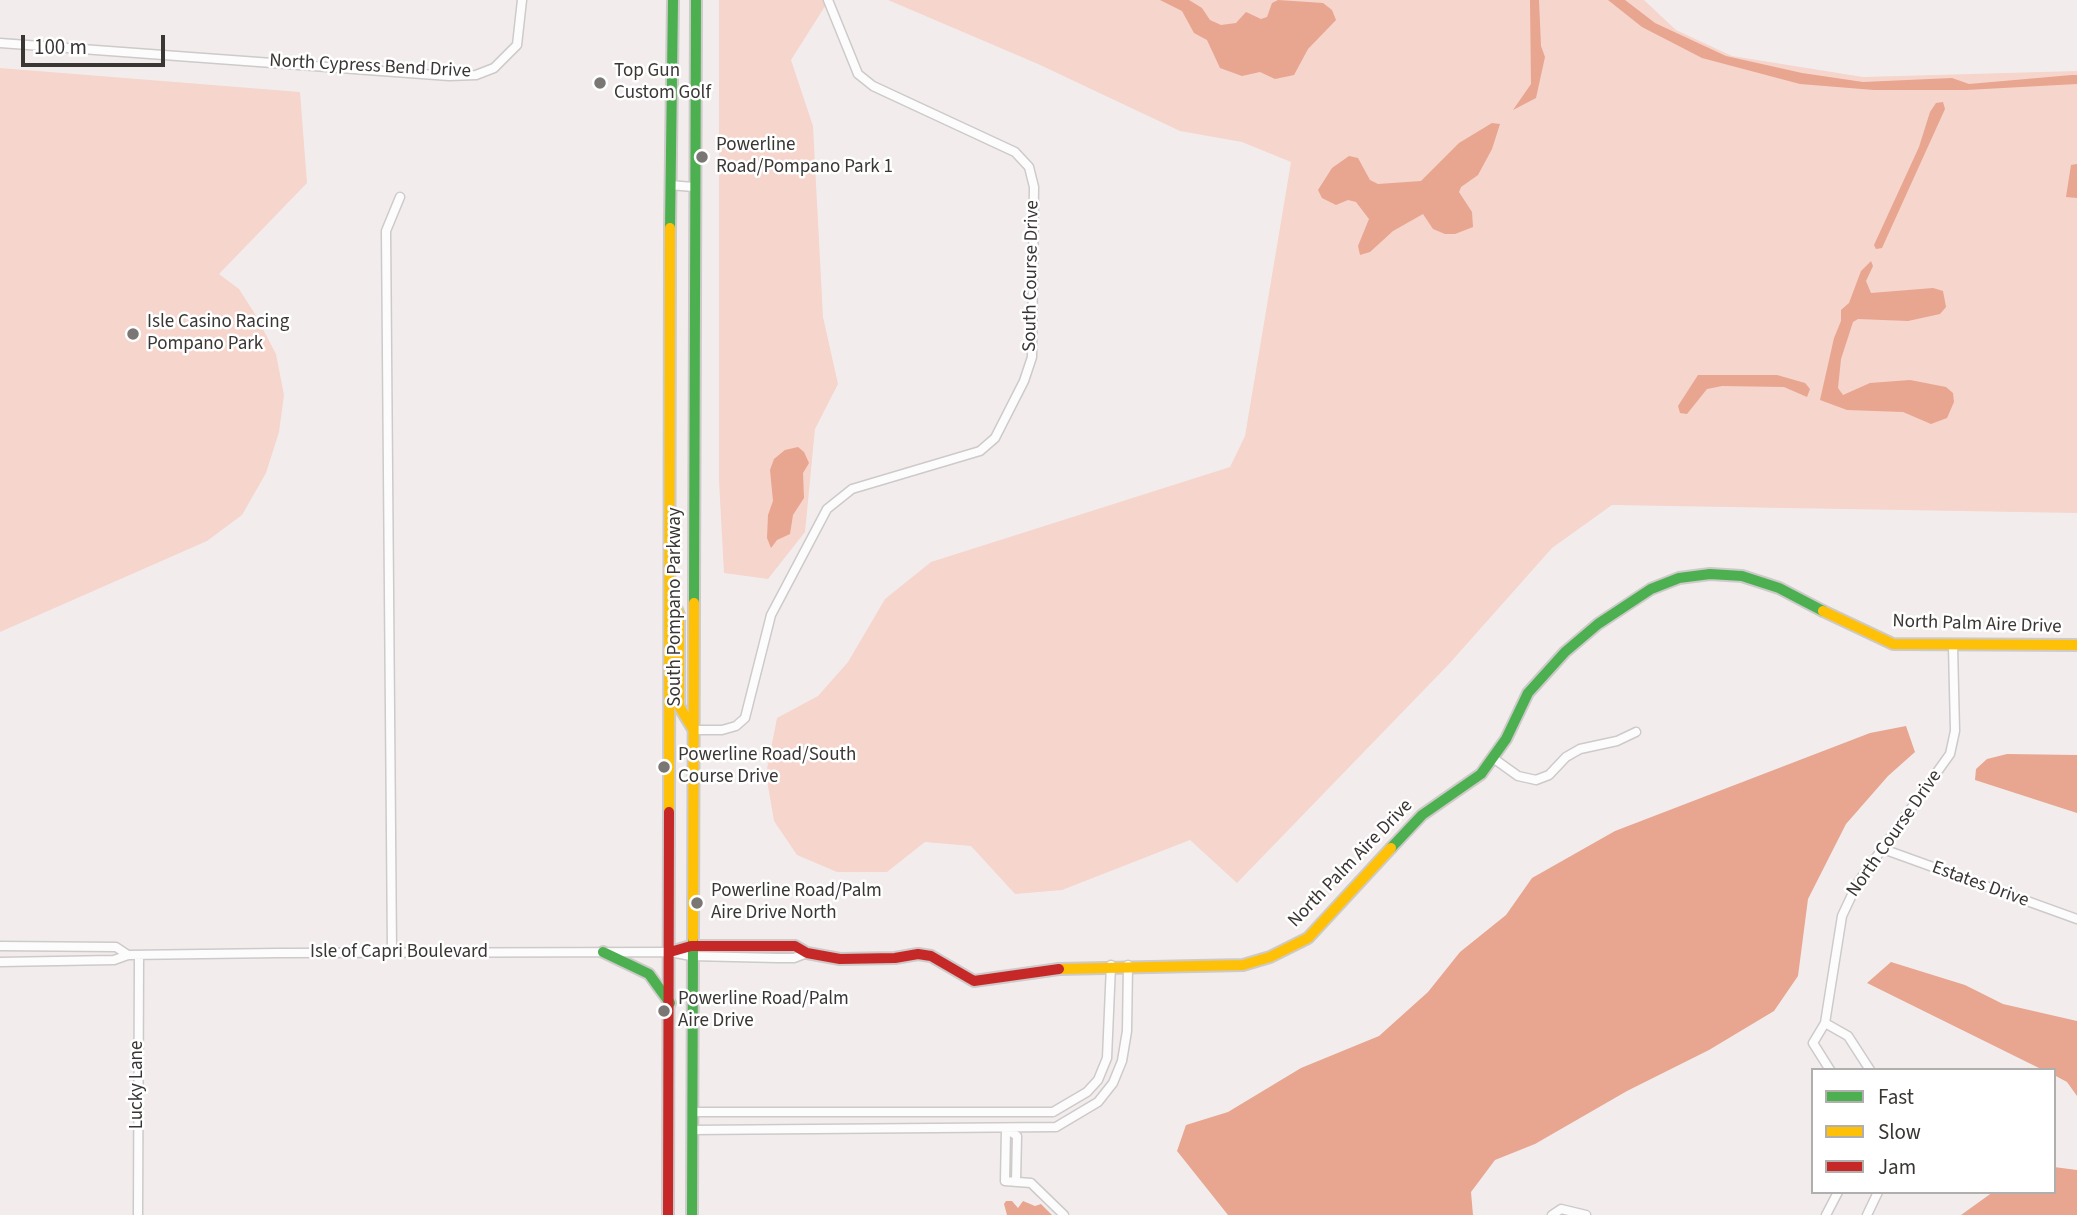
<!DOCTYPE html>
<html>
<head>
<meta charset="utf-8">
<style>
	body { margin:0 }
	#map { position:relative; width:2077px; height:1215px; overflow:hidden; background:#f2edec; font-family:"Source Sans 3",sans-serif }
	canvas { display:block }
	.legend { position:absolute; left:1811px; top:1068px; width:245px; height:126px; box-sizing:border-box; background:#fff; border:2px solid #b0afae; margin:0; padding:9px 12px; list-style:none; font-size:21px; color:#393634 }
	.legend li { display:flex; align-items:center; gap:14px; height:35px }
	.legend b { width:35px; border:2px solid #b0afae }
	.scale { position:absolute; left:21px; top:35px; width:144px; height:32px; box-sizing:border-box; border:4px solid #393634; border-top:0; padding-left:9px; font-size:21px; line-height:24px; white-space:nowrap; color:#393634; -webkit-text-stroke:5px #fff; paint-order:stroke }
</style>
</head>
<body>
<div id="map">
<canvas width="2077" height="1215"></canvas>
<ul class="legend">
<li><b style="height:9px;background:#4caf50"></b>Fast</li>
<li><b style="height:9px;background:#ffc107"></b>Slow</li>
<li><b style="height:9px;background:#c62828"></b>Jam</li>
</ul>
<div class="scale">100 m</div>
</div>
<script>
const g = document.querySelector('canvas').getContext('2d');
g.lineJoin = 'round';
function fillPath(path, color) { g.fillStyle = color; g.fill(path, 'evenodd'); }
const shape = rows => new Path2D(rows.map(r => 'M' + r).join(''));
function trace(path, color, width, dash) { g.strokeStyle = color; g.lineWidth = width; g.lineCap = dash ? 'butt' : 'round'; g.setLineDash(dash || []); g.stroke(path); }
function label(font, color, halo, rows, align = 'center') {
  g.font = font + ' "Source Sans 3",sans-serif'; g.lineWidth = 5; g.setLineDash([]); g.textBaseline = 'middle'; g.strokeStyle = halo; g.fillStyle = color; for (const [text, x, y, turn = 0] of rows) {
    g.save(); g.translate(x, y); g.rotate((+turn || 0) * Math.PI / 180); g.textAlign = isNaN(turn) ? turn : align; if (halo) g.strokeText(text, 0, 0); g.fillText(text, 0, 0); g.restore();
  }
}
const green = shape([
	[719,0,829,0,791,60,813,126,823,317,838,384,815,429,805,532,768,579,724,573,719,481],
	[888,0,1644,0,1676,30,1732,56,1863,77,2077,71,2077,513,1612,505,1552,548,1449,664,1237,883,1190,840,1062,890,1015,894,971,846,925,842,887,872,837,872,797,855,774,821,766,774,777,718,818,696,848,662,885,599,931,562,1230,467,1245,436,1291,162,1242,142,1180,131,1038,64],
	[0,68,300,92,307,183,219,274,239,289,255,314,276,354,284,395,279,432,266,473,242,515,207,541,0,632]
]);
const water = shape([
	[1160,0,1189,0,1202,8,1210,20,1221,25,1236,23,1246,12,1261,19,1267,17,1272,3,1278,0,1323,3,1332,10,1336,20,1308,49,1294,75,1275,79,1260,72,1242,76,1220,68,1207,40,1194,33,1182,11],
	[1530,0,1539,0,1541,46,1545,57,1536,98,1513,110,1531,84],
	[1608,0,1625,0,1655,23,1726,56,1802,73,1863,82,1952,78,1969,84,2072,75,2077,75,2077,84,1966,90,1874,90,1800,84,1702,58,1642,27],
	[1943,102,1945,109,1882,248,1876,249,1874,245,1919,147,1930,112,1936,103],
	[1492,123,1500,124,1492,149,1478,175,1461,187,1459,192,1472,212,1473,227,1455,234,1445,234,1433,229,1423,214,1393,231,1370,252,1360,255,1358,246,1369,219,1356,202,1348,200,1336,205,1322,198,1318,190,1332,168,1349,156,1358,158,1370,180,1378,184,1421,181,1459,143],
	[2077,164,2077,198,2066,197,2071,165],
	[1871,261,1873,266,1866,281,1871,293,1933,288,1943,291,1946,307,1940,314,1908,321,1858,319,1853,322,1841,359,1838,388,1843,395,1870,383,1910,380,1946,387,1953,393,1954,402,1947,418,1931,424,1903,412,1847,410,1820,400,1834,338,1841,321,1841,310,1849,303,1861,271],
	[1698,375,1777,375,1805,383,1810,389,1807,397,1784,387,1722,386,1707,389,1687,414,1680,413,1678,406],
	[798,447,804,452,809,463,803,473,804,498,793,515,790,534,777,540,771,548,767,538,768,515,773,501,770,470,774,459,785,450],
	[1906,726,1915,752,1888,776,1846,824,1808,899,1798,976,1774,1011,1709,1050,1627,1091,1535,1144,1495,1160,1471,1192,1473,1215,1228,1215,1177,1151,1186,1125,1228,1112,1301,1068,1379,1036,1428,992,1460,952,1506,915,1532,878,1615,831,1870,733],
	[2007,754,2077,755,2077,813,1975,780,1976,769,1987,759],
	[1891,962,1965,985,2003,1004,2077,1021,2077,1096,2067,1082,2054,1075,2054,1070,2043,1070,1867,983],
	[2054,1167,2077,1170,2077,1215,1961,1215,1993,1192,2054,1192],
	[1006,1201,1012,1201,1018,1208,1023,1201,1035,1206,1041,1204,1052,1215,1007,1215,1004,1204]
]);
const street = shape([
	[0,43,449,76,476,75,494,68,517,45,522,0],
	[670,185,693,187],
	[693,730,722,730,736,726,745,718,771,615,827,509,852,489,980,451,995,438,1024,381,1032,357,1034,187,1029,167,1015,152,873,86,858,74,828,0],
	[1493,758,1518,776,1536,780,1549,775,1566,757,1580,749,1617,741,1636,732],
	[1883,849,2077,919],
	[0,946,116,947,128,955],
	[392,952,386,231,400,197],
	[0,962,114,960,128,955,278,953,670,952,691,956,778,958,794,958,807,953],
	[1825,1023,1848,1036,1870,1070],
	[1830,1070,1813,1043,1825,1023,1842,916,1857,884,1950,754,1955,731,1953,646],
	[693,1112,1053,1112,1087,1092,1098,1080,1107,1058,1111,965],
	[692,1130,1056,1127,1098,1102,1113,1083,1122,1061,1127,1031,1128,965],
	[1016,1182,1017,1136,1006,1129,1005,1181,1031,1183,1064,1215],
	[138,1215,139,955],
	[1552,1215,1561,1209,1586,1215],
	[1826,1215,1838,1192],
	[1867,1215,1878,1192]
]);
const fast = shape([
	[670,228,673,0],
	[694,603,696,0],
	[1391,848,1422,815,1481,774,1506,739,1528,693,1565,652,1598,624,1651,589,1679,578,1710,574,1742,576,1779,588,1823,611],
	[603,952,649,974,670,1003],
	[692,1215,693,938]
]);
const slow = shape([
	[671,594,679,615,679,706,693,729],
	[1823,611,1893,644,2077,645],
	[669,812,670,228],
	[693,938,694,603],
	[1059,969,1243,965,1270,957,1308,938,1391,848]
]);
const jam = shape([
	[670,952,691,946,795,946,807,953,840,959,895,958,918,954,931,956,974,981,1059,969],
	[668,1215,669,812]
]);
const markers = [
	[600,83,7,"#7a7674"],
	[702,157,7,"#7a7674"],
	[133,334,7,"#7a7674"],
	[664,767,7,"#7a7674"],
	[697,903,7,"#7a7674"],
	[664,1011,7,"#7a7674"]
];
const streetNames = [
	["North Cypress Bend Drive",370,67,3],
	["South Course Drive",1032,276,-89],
	["South Pompano Parkway",676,607,-90],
	["North Palm Aire Drive",1977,625,2],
	["North Course Drive",1895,834,-55],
	["North Palm Aire Drive",1351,864,-46],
	["Estates Drive",1980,885,20],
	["Isle of Capri Boulevard",399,953],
	["Lucky Lane",138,1085,-90]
];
const poiNames = [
	["Top Gun",614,72],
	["Custom Golf",614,94],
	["Powerline",716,146],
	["Road/Pompano Park 1",716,168],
	["Isle Casino Racing",147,323],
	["Pompano Park",147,345],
	["Powerline Road/South",678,756],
	["Course Drive",678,778],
	["Powerline Road/Palm",711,892],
	["Aire Drive North",711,914],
	["Powerline Road/Palm",678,1000],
	["Aire Drive",678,1022]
];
fillPath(green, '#f6d5cc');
fillPath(water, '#e8a590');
trace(street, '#cdcac9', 11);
trace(fast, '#cdcac9', 14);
trace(slow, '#cdcac9', 14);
trace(jam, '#cdcac9', 14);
trace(street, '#fdfcfc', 8);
trace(fast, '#4caf50', 10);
trace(slow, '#ffc107', 10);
trace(jam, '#c62828', 10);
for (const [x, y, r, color] of markers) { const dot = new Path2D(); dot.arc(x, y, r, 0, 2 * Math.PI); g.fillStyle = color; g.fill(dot); trace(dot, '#fff', 2.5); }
label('19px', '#393634', '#fff', streetNames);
label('19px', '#393634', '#fff', poiNames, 'left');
</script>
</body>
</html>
